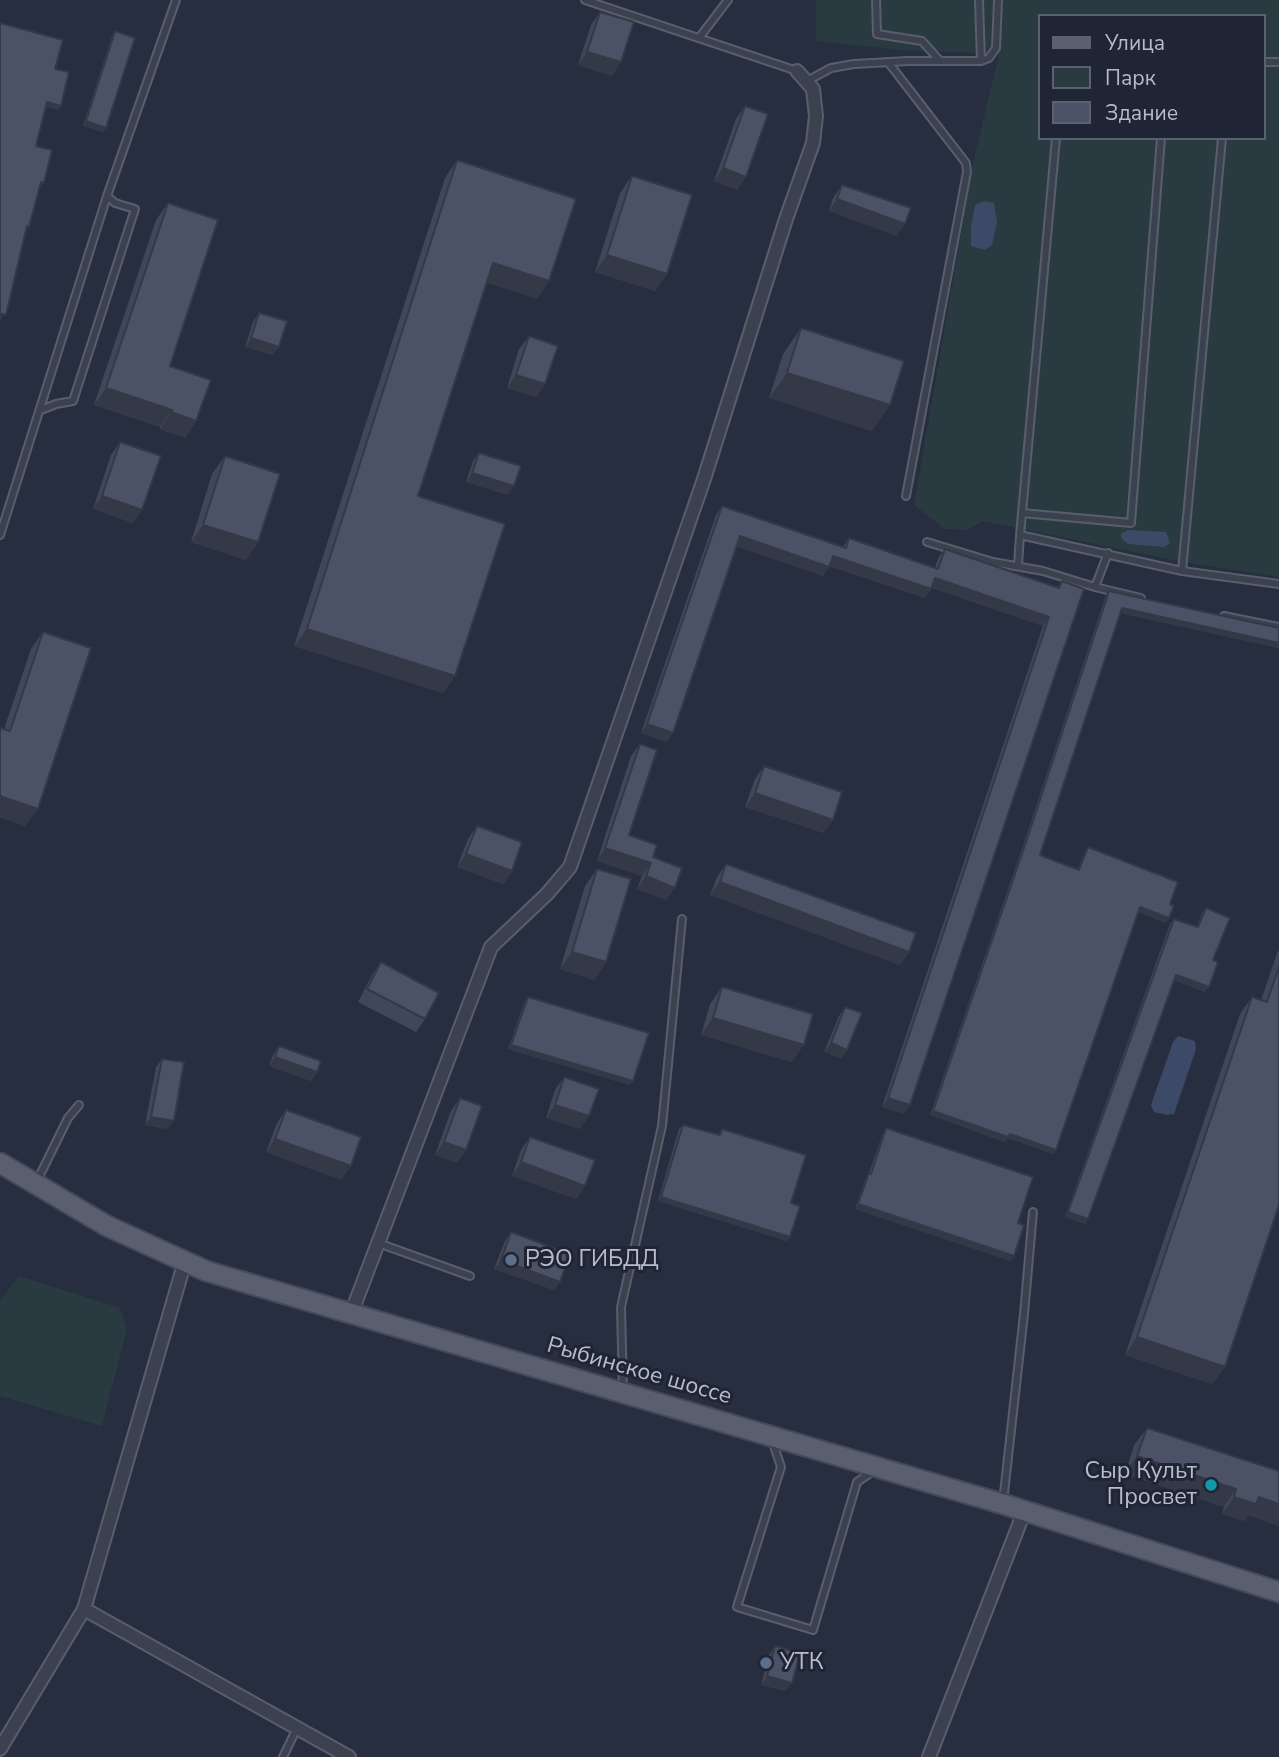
<!DOCTYPE html>
<html>
<head>
<meta charset="utf-8">
<style>
	body { margin:0 }
	#map { position:relative; width:1279px; height:1757px; overflow:hidden; background:#272e3f; font-family:"Nunito Sans",sans-serif }
	canvas { display:block }
	.legend { position:absolute; left:1038px; top:14px; width:228px; height:126px; box-sizing:border-box; background:#202535; border:2px solid #5c6171; margin:0; padding:9px 12px; list-style:none; font-size:21px; color:#b7bcca }
	.legend li { display:flex; align-items:center; gap:14px; height:35px }
	.legend b { width:35px; border:2px solid #5c6171 }
</style>
</head>
<body>
<div id="map">
<canvas width="1279" height="1757"></canvas>
<ul class="legend">
<li><b style="height:9px;background:#595f6f"></b>Улица</li>
<li><b style="height:19px;background:#293b40"></b>Парк</li>
<li><b style="height:19px;background:#4b5266"></b>Здание</li>
</ul>
</div>
<script>
const g = document.querySelector('canvas').getContext('2d');
g.lineJoin = 'round';
function fillPath(path, color) { g.fillStyle = color; g.fill(path, 'evenodd'); }
const shape = rows => new Path2D(rows.map(r => 'M' + r).join(''));
function trace(path, color, width, dash) { g.strokeStyle = color; g.lineWidth = width; g.lineCap = dash ? 'butt' : 'round'; g.setLineDash(dash || []); g.stroke(path); }
function label(font, color, halo, rows, align = 'center') {
  g.font = font + ' "Nunito Sans",sans-serif'; g.lineWidth = 6; g.setLineDash([]); g.textBaseline = 'middle'; g.strokeStyle = halo; g.fillStyle = color; for (const [text, x, y, turn = 0] of rows) {
    g.save(); g.translate(x, y); g.rotate((+turn || 0) * Math.PI / 180); g.textAlign = isNaN(turn) ? turn : align; if (halo) g.strokeText(text, 0, 0); g.fillText(text, 0, 0); g.restore();
  }
}
const green = shape([
	[816,0,1279,0,1279,577,1183,562,983,521,967,530,945,529,914,505,974,159,999,54,899,50,816,41],
	[1039,16,1263,16,1263,138,1039,138],
	[19,1276,120,1308,127,1328,102,1426,0,1396,0,1301]
]);
const water = shape([
	[984,201,994,203,997,222,992,245,985,250,971,246,971,227,975,205],
	[1128,530,1166,532,1170,543,1164,547,1128,544,1121,538,1121,534],
	[1178,1036,1195,1041,1196,1049,1174,1114,1167,1115,1154,1112,1151,1105,1173,1042]
]);
const service = shape([
	[585,0,797,71],
	[876,0,877,34,922,41,940,61],
	[979,0,981,61],
	[699,38,728,0],
	[888,62,966,163,967,172,906,496],
	[1263,62,1279,62],
	[807,81,831,68,854,64,908,61,981,61,989,58,996,48,998,0],
	[1056,138,1020,535,1182,571,1279,584],
	[41,410,56,404,73,401,135,209,115,203,107,196],
	[1022,513,1131,523,1161,138],
	[0,535,107,196,176,0],
	[927,542,993,562,1043,571,1095,587,1141,598],
	[1018,566,1020,535],
	[1182,571,1222,138],
	[1095,587,1108,553],
	[1224,616,1279,627],
	[36,1183,68,1118,79,1105],
	[378,1243,470,1276],
	[623,1391,621,1307,662,1126,682,919],
	[772,1440,781,1467,737,1607,813,1630,857,1482,872,1472],
	[1003,1502,1024,1314,1033,1212],
	[283,1757,297,1728]
]);
const minor = shape([
	[351,1314,491,947,547,894,570,867,704,479,786,219,813,143,816,116,813,89,797,71],
	[84,1609,349,1757],
	[0,1749,84,1609,185,1261],
	[929,1757,1024,1512]
]);
const primary = shape([
	[0,1163,107,1226,206,1271,1003,1504,1279,1592]
]);
const wall = shape([
	[600,12,612,76,578,65,591,25],
	[115,31,103,132,83,126,112,36],
	[745,106,746,177,737,190,714,181,736,119],
	[457,160,549,281,537,299,487,282,418,496,455,676,443,693,294,646,445,178],
	[632,176,667,274,655,291,595,272,620,193],
	[842,185,897,236,829,211,833,198],
	[168,203,170,366,196,421,185,438,160,429,160,427,94,405,156,220],
	[259,313,273,355,245,347,253,322],
	[801,328,872,431,769,398,783,354],
	[529,336,545,384,536,397,507,388,519,349],
	[120,442,142,510,133,523,93,509,111,455],
	[479,453,514,486,508,495,466,482,473,461],
	[225,456,258,542,246,560,191,542,212,474],
	[722,506,843,547,849,538,935,568,938,558,945,549,1057,588,1062,581,910,1105,904,1114,882,1107,1043,626,932,588,925,598,829,566,823,576,736,546,667,742,641,733,716,515],
	[1109,591,1279,628,1279,648,1120,613,1040,855,1078,869,1085,852,1088,847,1170,904,1169,918,1166,923,1138,912,1053,1154,1008,1138,1005,1142,930,1115,1023,846,1106,595],
	[43,632,38,809,25,826,4,729,31,649],
	[640,744,629,835,653,857,666,900,637,889,642,876,597,861,631,756],
	[764,766,824,833,745,807,755,779],
	[477,826,512,871,503,884,457,867,468,839],
	[726,864,909,952,900,965,710,895,717,877],
	[597,869,606,962,594,980,560,969,585,886],
	[1206,908,1213,960,1205,992,1174,980,1088,1219,1085,1224,1065,1217,1170,924,1174,919,1197,927,1202,913],
	[1279,948,1279,1205,1225,1367,1212,1384,1125,1355,1240,1014,1252,997,1261,1000],
	[381,962,425,1019,416,1032,358,1002,372,975],
	[722,987,792,1062,701,1035,710,1004],
	[528,997,630,1085,508,1049,525,1001],
	[845,1007,847,1050,841,1058,824,1052,839,1016],
	[279,1046,317,1072,311,1081,269,1066,273,1055],
	[162,1059,167,1129,145,1125,156,1067],
	[564,1077,580,1129,546,1118,555,1090],
	[460,1098,466,1150,457,1163,435,1155,451,1111],
	[286,1110,351,1166,341,1180,266,1152,277,1123],
	[683,1125,718,1135,722,1129,791,1203,790,1237,787,1241,658,1201,679,1129],
	[886,1128,1018,1223,1011,1261,855,1209,866,1178,869,1173,883,1133],
	[530,1137,585,1186,576,1199,512,1176,521,1150],
	[511,1232,560,1282,554,1290,494,1269,505,1241],
	[1147,1428,1279,1471,1279,1526,1248,1515,1244,1521,1222,1514,1224,1507,1125,1474,1134,1445],
	[775,1646,786,1691,761,1685,769,1655]
]);
const shadedWall = shape([
	[587,52,621,62,612,76,578,65],
	[47,102,61,106,58,110,44,107],
	[86,121,106,128,103,132,83,126],
	[723,168,746,177,737,190,714,181],
	[837,199,905,224,897,236,829,211],
	[607,255,667,274,655,291,595,272],
	[493,263,549,281,537,299,481,281],
	[251,338,279,347,273,355,245,347],
	[787,373,890,405,872,431,769,398],
	[516,375,545,384,536,397,507,388],
	[106,388,172,410,160,427,94,405],
	[171,412,196,421,185,438,160,429],
	[472,473,514,486,508,495,466,482],
	[102,496,142,510,133,523,93,509],
	[203,525,258,542,246,560,191,542],
	[740,536,829,567,823,576,733,545],
	[833,556,931,589,925,598,826,565],
	[935,578,1049,617,1043,626,929,587],
	[1122,608,1279,643,1279,648,1119,613],
	[307,629,455,676,443,693,294,646],
	[647,724,673,733,667,742,641,733],
	[755,793,833,820,824,833,745,807],
	[0,796,38,809,25,826,0,818],
	[605,848,651,863,642,876,597,861],
	[466,854,512,871,503,884,457,867],
	[646,876,675,888,666,900,637,889],
	[720,882,909,952,900,965,710,895],
	[1140,907,1169,918,1166,923,1137,912],
	[572,952,606,962,594,980,560,969],
	[1176,975,1209,987,1205,992,1173,980],
	[713,1018,804,1045,792,1062,701,1035],
	[831,1043,847,1050,841,1058,824,1052],
	[511,1045,633,1081,630,1085,508,1049],
	[275,1057,317,1072,311,1081,269,1066],
	[888,1098,910,1105,904,1114,882,1107],
	[555,1105,589,1116,580,1129,546,1118],
	[933,1111,1010,1134,1056,1150,1053,1154,1008,1138,1005,1142,930,1115],
	[151,1117,174,1121,167,1129,145,1125],
	[275,1139,351,1166,341,1180,266,1152],
	[444,1142,466,1150,457,1163,435,1155],
	[521,1162,585,1186,576,1199,512,1176],
	[661,1197,790,1237,787,1241,658,1201],
	[858,1204,1014,1256,1011,1261,855,1209],
	[1068,1212,1088,1219,1085,1224,1065,1217],
	[501,1260,560,1282,554,1290,494,1269],
	[1137,1337,1225,1367,1212,1384,1125,1355],
	[1137,1456,1236,1489,1224,1507,1125,1474],
	[1234,1497,1259,1497,1279,1504,1279,1526,1248,1515,1244,1521,1222,1514],
	[767,1676,792,1683,786,1691,761,1685]
]);
const building = shape([
	[600,12,634,22,621,62,587,52,600,12],
	[0,23,63,40,55,69,69,72,61,106,47,102,36,146,52,150,44,183,41,182,29,227,27,226,6,315,2,314,0,320,0,23],
	[115,31,135,38,106,128,86,121,115,31],
	[745,106,768,114,746,177,723,168,745,106],
	[457,160,576,199,549,281,493,263,418,496,505,524,455,676,307,629,457,160],
	[632,176,692,195,667,274,607,255,632,176],
	[842,185,911,208,905,224,837,199,842,185],
	[168,203,218,220,170,366,211,380,196,421,171,412,172,410,106,388,168,203],
	[259,313,287,321,279,347,251,338,259,313],
	[801,328,904,361,890,405,787,373,801,328],
	[529,336,558,346,545,384,516,375,529,336],
	[120,442,161,456,142,510,102,496,120,442],
	[479,453,521,466,514,486,472,473,479,453],
	[225,456,280,474,258,542,203,525,225,456],
	[722,506,846,548,849,538,938,569,945,549,1059,588,1062,581,1084,589,910,1105,888,1098,1049,617,935,578,931,589,833,556,829,567,740,536,673,733,647,724,722,506],
	[1109,591,1279,628,1279,643,1122,608,1040,855,1079,870,1088,847,1178,882,1170,904,1174,906,1169,918,1140,907,1056,1150,1010,1134,1008,1137,933,1111,1026,842,1109,591],
	[43,632,91,648,38,809,0,796,0,728,10,731,43,632],
	[640,744,657,750,629,835,657,845,653,857,682,868,675,888,646,876,651,863,605,848,640,744],
	[764,766,842,792,833,820,755,793,764,766],
	[477,826,522,842,512,871,466,854,477,826],
	[726,864,916,933,909,952,720,882,726,864],
	[597,869,631,879,606,962,572,952,597,869],
	[1206,908,1230,918,1213,960,1218,962,1209,987,1176,975,1088,1219,1068,1212,1174,919,1198,927,1206,908],
	[381,962,439,993,425,1019,367,989,381,962],
	[1279,967,1279,1205,1225,1367,1137,1337,1252,997,1267,1002,1279,967],
	[722,987,813,1014,804,1045,713,1018,722,987],
	[528,997,649,1033,633,1081,511,1045,528,997],
	[845,1007,862,1013,847,1050,831,1043,845,1007],
	[279,1046,321,1061,317,1072,275,1057,279,1046],
	[162,1059,184,1062,174,1121,151,1117,162,1059],
	[564,1077,599,1089,589,1116,555,1105,564,1077],
	[460,1098,482,1106,466,1150,444,1142,460,1098],
	[286,1110,361,1137,351,1166,275,1139,286,1110],
	[683,1125,720,1135,722,1129,806,1155,791,1203,800,1206,790,1237,661,1197,683,1125],
	[886,1128,1033,1177,1018,1223,1024,1225,1014,1256,858,1204,869,1173,871,1174,886,1128],
	[530,1137,595,1160,585,1186,521,1162,530,1137],
	[511,1232,570,1254,560,1282,501,1260,511,1232],
	[1147,1428,1279,1471,1279,1504,1259,1497,1256,1504,1234,1497,1236,1489,1137,1456,1147,1428],
	[775,1646,800,1653,792,1683,767,1676,775,1646]
]);
const markers = [
	[511,1260,7,"#5c6f8a"],
	[1211,1485,7,"#0f9aa8"],
	[766,1663,7,"#5c6f8a"]
];
const poiNames = [
	["РЭО ГИБДД",525,1260],
	["Сыр Культ",1197,1472,"right"],
	["Просвет",1197,1498,"right"],
	["УТК",780,1663]
];
const streetNames = [
	["Рыбинское шоссе",639,1372,16]
];
fillPath(green, '#293b40');
fillPath(water, '#3d4a67');
trace(service, '#595e6d', 10);
trace(minor, '#595e6d', 16);
trace(primary, '#444959', 23);
trace(service, '#3b414f', 6);
trace(minor, '#3b414f', 12);
trace(primary, '#595f6f', 19);
fillPath(wall, '#404758');
fillPath(shadedWall, '#343947');
fillPath(building, '#4b5266');
trace(building, '#343947', 2);
for (const [x, y, r, color] of markers) { const dot = new Path2D(); dot.arc(x, y, r, 0, 2 * Math.PI); g.fillStyle = color; g.fill(dot); trace(dot, '#202535', 2.5); }
label('23px', '#b7bcca', '#202535', poiNames, 'left');
label('23px', '#b7bcca', '#202535', streetNames);
</script>
</body>
</html>
